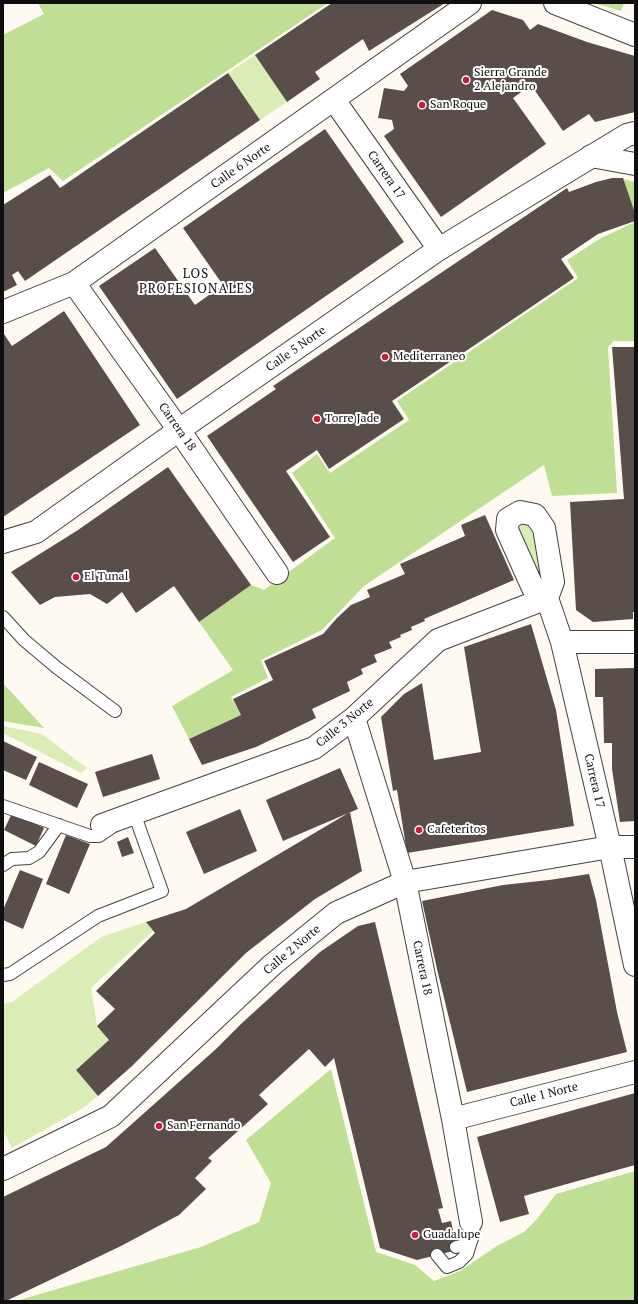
<!DOCTYPE html>
<html>
<head>
<meta charset="utf-8">
<style>
	body { margin:0 }
	#map { position:relative; width:638px; height:1304px; overflow:hidden; background:#fffaf1; font-family:"PT Serif",serif }
	canvas { display:block }
	.frame { position:absolute; inset:0; border:4px solid #0f0f0f; pointer-events:none }
</style>
</head>
<body>
<div id="map">
<canvas width="638" height="1304"></canvas>
<div class="frame"></div>
</div>
<script>
const g = document.querySelector('canvas').getContext('2d');
g.lineJoin = 'round';
function fillPath(path, color) { g.fillStyle = color; g.fill(path, 'evenodd'); }
const shape = rows => new Path2D(rows.map(r => 'M' + r).join(''));
function trace(path, color, width, dash) { g.strokeStyle = color; g.lineWidth = width; g.lineCap = dash ? 'butt' : 'round'; g.setLineDash(dash || []); g.stroke(path); }
function label(font, color, halo, rows, align = 'center') {
  g.font = font + ' "PT Serif",serif'; g.lineWidth = 4; g.setLineDash([]); g.textBaseline = 'middle'; g.strokeStyle = halo; g.fillStyle = color; for (const [text, x, y, turn = 0] of rows) {
    g.save(); g.translate(x, y); g.rotate((+turn || 0) * Math.PI / 180); g.textAlign = isNaN(turn) ? turn : align; if (halo) g.strokeText(text, 0, 0); g.fillText(text, 0, 0); g.restore();
  }
}
const green = shape([
	[255,55,287,102,260,120,228,73],
	[516,520,532,522,544,587,514,528],
	[3,726,42,734,87,768,81,773,3,733],
	[146,922,153,931,91,988,97,1026,109,1040,76,1070,98,1096,83,1108,12,1148,3,1130,3,1004,12,1002,101,937]
]);
const forest = shape([
	[38,3,328,3,63,181,49,168,3,193,3,35,44,14],
	[594,3,624,3,621,11],
	[623,179,635,182,635,213],
	[635,222,635,341,614,341,608,347,617,493,552,496,544,465,364,586,322,630,261,660,268,678,231,697,241,715,189,739,172,706,233,670,199,622,251,585,264,590,335,538,292,473,317,454,330,473,409,420,397,401,578,278,567,260,601,238],
	[3,683,44,728,3,721],
	[331,1069,376,1252,415,1265,434,1281,460,1271,497,1246,524,1232,537,1219,556,1194,635,1171,635,1301,16,1301,201,1247,259,1222,271,1183,246,1140]
]);
const building = shape([
	[332,3,445,3,369,51,363,39,315,72,320,79,287,102,255,55],
	[492,10,523,20,530,30,538,24,587,42,635,56,635,112,595,122,589,114,563,131,531,85,513,98,546,144,441,217,384,136,394,129,392,120,378,118,384,88,404,91,408,86,400,74],
	[228,73,260,120,25,281,18,271,12,275,17,285,3,292,3,205,50,175,60,188],
	[325,129,404,242,177,399,99,286,155,248,195,305,223,285,183,228],
	[612,178,623,178,635,213,635,221,598,234,561,259,574,278,392,401,404,419,329,469,317,450,286,471,330,537,293,562,207,436,276,389,273,386,567,188,569,192,596,182],
	[64,311,140,425,3,517,3,335,4,334,12,346],
	[612,347,635,347,635,612,633,612,633,619,593,622,576,610,570,502,624,499],
	[168,467,251,585,199,622,174,586,136,613,122,592,107,604,90,594,55,597,40,605,11,572,78,530],
	[485,515,514,580,424,619,425,621,411,627,412,630,400,635,401,637,389,642,392,648,374,655,377,662,361,669,363,674,347,682,350,691,312,709,316,718,256,747,202,765,189,739,241,715,233,699,273,680,264,661,323,634,337,618,351,605,370,597,367,590,405,574,400,564,465,536,461,525],
	[531,624,556,710,574,826,407,853,397,790,393,791,381,717,404,694,422,683,434,760,481,752,464,647],
	[630,668,635,668,635,821,620,822,612,769,612,743,604,743,603,697,595,697,595,669],
	[3,741,37,757,26,780,3,770],
	[152,754,160,779,103,797,95,772],
	[39,762,88,784,77,808,29,785],
	[340,768,358,809,283,841,266,800],
	[240,809,257,851,204,874,186,832],
	[350,812,362,871,315,899,246,953,132,1066,98,1096,76,1070,109,1040,97,1026,115,1009,96,991,155,933,146,922,186,909],
	[12,813,44,828,36,846,4,830],
	[66,835,90,844,69,894,46,884],
	[128,837,134,853,122,857,117,842],
	[20,870,43,879,23,929,3,920,3,910],
	[589,874,596,900,617,1012,627,1052,467,1092,437,969,422,901,503,885,549,880],
	[375,922,443,1208,438,1209,442,1223,451,1221,457,1250,417,1260,380,1248,334,1058,325,1067,309,1049,259,1095,268,1104,208,1158,212,1161,195,1178,206,1189,179,1215,121,1246,6,1301,3,1301,3,1197,106,1147,216,1049,242,1023,320,952,358,926],
	[635,1093,635,1165,524,1196,529,1214,500,1222,477,1137]
]);
const service = shape([
	[3,617,24,640,56,667,115,711],
	[3,806,90,836,99,836,112,827],
	[3,865,12,859,29,858,39,852,59,825],
	[3,975,10,974,98,916,162,891,134,813,129,816],
	[456,1247,470,1244,474,1233,471,1222],
	[437,1255,447,1267,459,1262,467,1254,470,1244]
]);
const minor = shape([
	[555,3,635,35],
	[334,100,439,249],
	[74,283,179,430,277,573],
	[3,312,74,283,470,3],
	[547,598,553,582,544,528,535,515,520,512,508,519,507,530,533,588,547,598,562,642,610,847,635,965],
	[562,642,635,642],
	[354,718,405,882,453,1119,471,1222],
	[102,825,314,748,354,718,438,640,547,598],
	[453,1119,635,1072]
]);
const tertiary = shape([
	[591,156,635,164],
	[3,542,36,532,179,430,439,249,627,135,635,133],
	[3,1169,111,1116,272,965,336,913,405,882,610,847,635,847]
]);
const markers = [
	[466,80,4,"#cb1b39"],
	[422,105,4,"#cb1b39"],
	[385,357,4,"#cb1b39"],
	[317,419,4,"#cb1b39"],
	[76,577,4,"#cb1b39"],
	[419,830,4,"#cb1b39"],
	[159,1126,4,"#cb1b39"],
	[415,1235,4,"#cb1b39"]
];
const poiNames = [
	["Sierra Grande",474,73],
	["2 Alejandro",474,87],
	["San Roque",430,105],
	["Mediterraneo",393,357],
	["Torre Jade",325,419],
	["El Tunal",84,577],
	["Cafeteritos",427,830],
	["San Fernando",167,1126],
	["Guadalupe",423,1235]
];
const streetNames = [
	["Calle 6 Norte",241,166,-35],
	["Carrera 17",386,175,55],
	["Calle 5 Norte",296,349,-35],
	["Carrera 18",177,427,55],
	["Calle 3 Norte",345,723,-39],
	["Carrera 17",594,781,77],
	["Calle 2 Norte",292,950,-40],
	["Carrera 18",422,968,78],
	["Calle 1 Norte",544,1095,-14]
];
const neighbourhoodNames = [
	["LOS",196,274],
	["PROFESIONALES",196,289]
];
fillPath(green, '#daedb6');
fillPath(forest, '#bfdf94');
fillPath(building, '#594e4a');
trace(service, '#424242', 14);
trace(minor, '#424242', 24);
trace(tertiary, '#424242', 24);
trace(service, '#fff', 12);
trace(minor, '#fff', 22);
trace(tertiary, '#fff', 22);
for (const [x, y, r, color] of markers) { const dot = new Path2D(); dot.arc(x, y, r, 0, 2 * Math.PI); g.fillStyle = color; g.fill(dot); trace(dot, '#fff', 1.5); }
label('12px', '#0f0f0f', '#fff', poiNames, 'left');
label('12px', '#0f0f0f', '#fff', streetNames);
g.letterSpacing = '1px';
label('13px', '#0f0f0f', '#fff', neighbourhoodNames);
g.letterSpacing = '0px';
</script>
</body>
</html>
